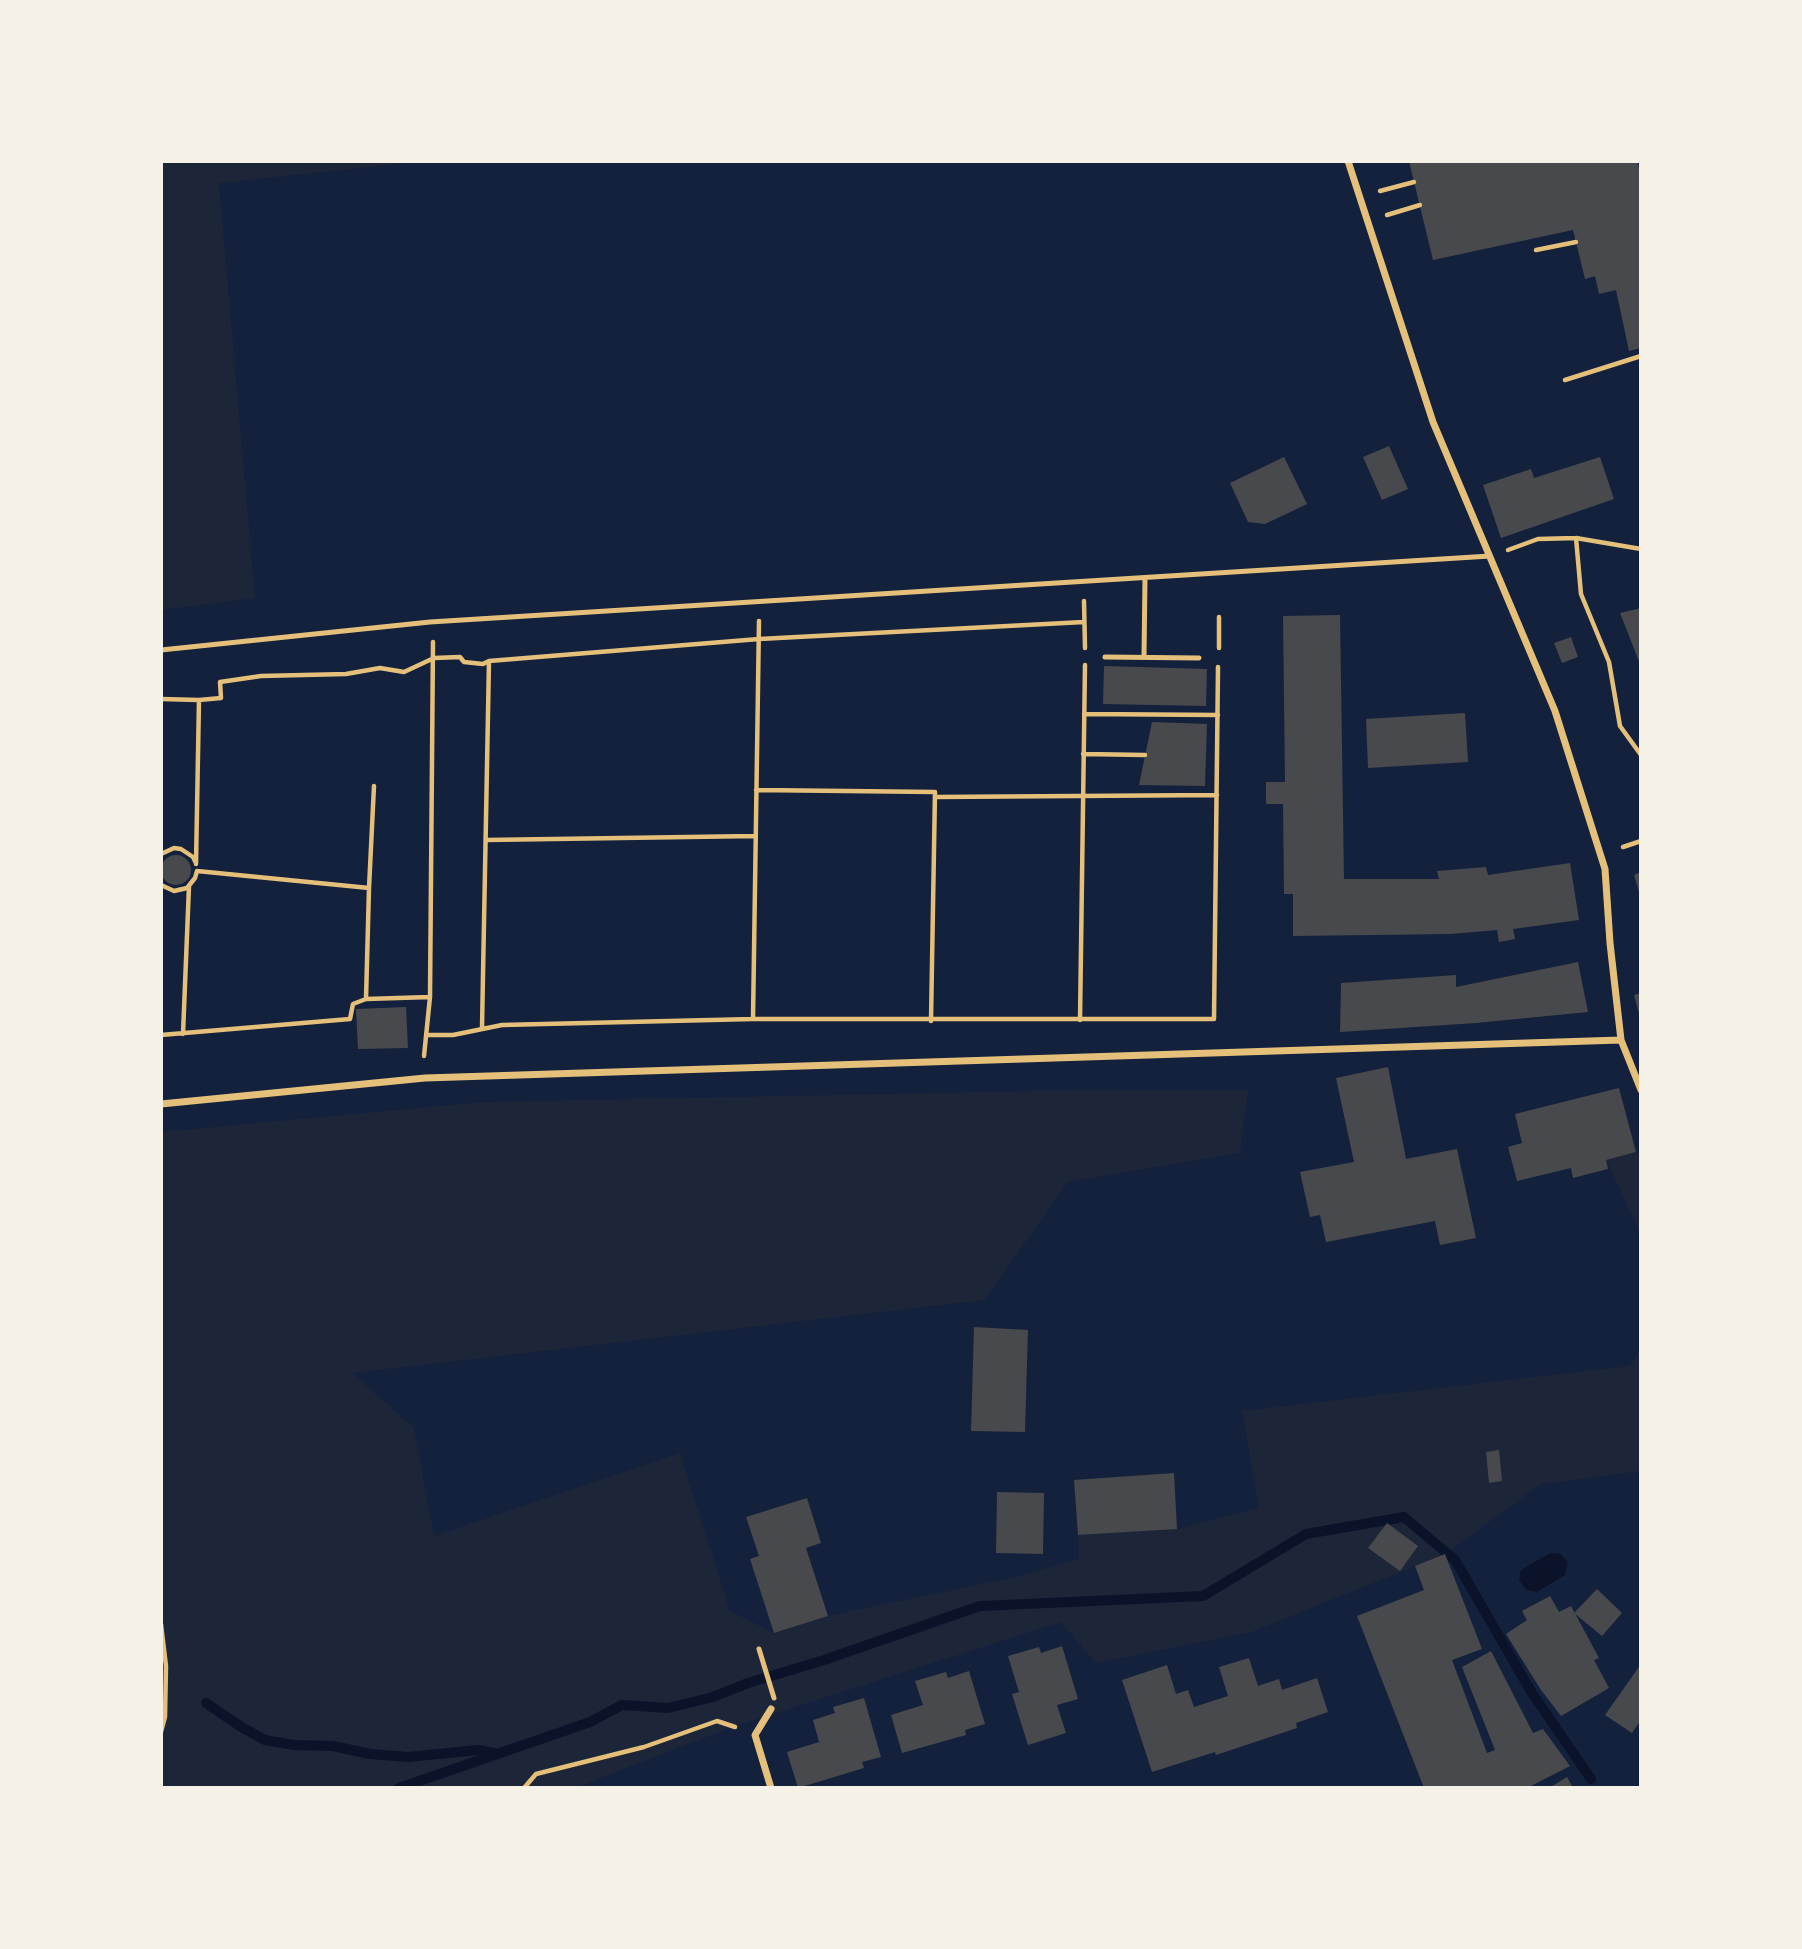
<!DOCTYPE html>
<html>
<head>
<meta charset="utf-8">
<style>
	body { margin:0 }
	#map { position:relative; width:1802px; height:1949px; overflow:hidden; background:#14213d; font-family:"Archivo Narrow",sans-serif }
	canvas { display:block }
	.frame { position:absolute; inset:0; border:163px solid #f6f1e7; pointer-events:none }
</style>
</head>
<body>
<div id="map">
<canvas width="1802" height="1949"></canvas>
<div class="frame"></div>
</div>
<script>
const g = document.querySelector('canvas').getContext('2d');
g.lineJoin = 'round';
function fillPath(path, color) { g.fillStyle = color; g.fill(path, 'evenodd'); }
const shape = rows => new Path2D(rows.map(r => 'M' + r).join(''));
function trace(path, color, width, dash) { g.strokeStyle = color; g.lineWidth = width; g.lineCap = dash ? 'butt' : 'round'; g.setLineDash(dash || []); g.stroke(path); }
const green = shape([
	[161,161,425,161,219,183,255,598,161,610],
	[1248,1090,1240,1153,1068,1182,984,1300,352,1373,414,1428,434,1536,680,1453,730,1611,774,1633,828,1616,1016,1577,1079,1559,1078,1535,1177,1529,1259,1508,1242,1411,1630,1366,1641,1349,1641,1471,1541,1484,1445,1554,1252,1632,1096,1663,1061,1622,732,1727,575,1788,161,1788,161,1132,484,1102,1037,1091],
	[1636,1152,1641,1154,1641,1234,1606,1160]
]);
const water = shape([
	[1550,1553,1560,1554,1568,1562,1565,1575,1537,1592,1526,1590,1519,1580,1521,1570]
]);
const stream = shape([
	[206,1703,243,1728,265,1740,294,1745,333,1746,370,1754,408,1757,479,1750,498,1754],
	[399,1788,590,1722,622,1705,668,1708,713,1697,748,1683,824,1660,980,1606,1203,1596,1306,1534,1404,1517,1455,1560,1532,1693,1591,1779]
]);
const building = shape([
	[1409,161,1637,161,1641,176,1641,348,1629,351,1616,290,1599,294,1595,276,1585,279,1573,230,1433,260],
	[1389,446,1408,489,1382,500,1363,457],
	[1284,457,1307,504,1265,524,1248,522,1230,483],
	[1600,457,1614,499,1501,538,1483,485,1531,469,1534,478],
	[1641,608,1641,664,1640,664,1620,613],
	[1340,615,1344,879,1439,879,1437,871,1486,867,1488,875,1570,863,1579,920,1513,929,1515,939,1499,942,1497,930,1451,934,1293,936,1293,894,1284,894,1283,804,1266,804,1266,782,1285,782,1283,616],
	[1571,637,1578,657,1562,663,1554,643],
	[1104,666,1207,669,1206,706,1103,704],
	[1465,713,1468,762,1368,768,1366,719],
	[1152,722,1207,724,1205,786,1139,785],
	'161 870a15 15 0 1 1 30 0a15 15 0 1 1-30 0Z',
	[1641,872,1641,895,1640,895,1634,875],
	[1578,962,1588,1012,1476,1023,1340,1032,1341,983,1456,975,1456,987],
	[1641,993,1641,1017,1640,1017,1634,995],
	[406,1007,408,1048,358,1049,356,1009],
	[1388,1067,1406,1159,1457,1149,1476,1238,1440,1245,1435,1221,1326,1242,1320,1215,1310,1217,1300,1172,1354,1162,1336,1078],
	[1619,1088,1636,1152,1606,1160,1608,1169,1573,1178,1571,1168,1517,1181,1508,1147,1522,1143,1515,1114],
	[974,1327,1028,1330,1025,1432,971,1431],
	[1499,1450,1502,1481,1489,1483,1486,1452],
	[1174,1473,1177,1529,1078,1535,1074,1480],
	[997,1492,1044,1493,1043,1554,996,1553],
	[807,1498,821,1543,806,1548,828,1616,774,1633,750,1559,759,1556,746,1517],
	[1387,1523,1418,1546,1400,1571,1368,1548],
	[1445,1554,1482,1649,1452,1660,1487,1753,1495,1750,1462,1667,1491,1651,1533,1733,1543,1729,1570,1766,1527,1788,1424,1788,1357,1616,1424,1590,1415,1566],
	[1597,1589,1622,1613,1602,1636,1574,1613],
	[1550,1596,1559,1612,1571,1606,1599,1658,1594,1660,1609,1688,1561,1716,1541,1690,1506,1634,1527,1620,1522,1611],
	[1062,1646,1078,1699,1057,1705,1066,1733,1028,1745,1012,1694,1019,1692,1008,1656,1039,1647,1041,1653],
	[1249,1658,1258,1686,1279,1679,1282,1690,1317,1678,1328,1712,1296,1723,1297,1728,1216,1755,1215,1752,1152,1772,1122,1680,1167,1665,1176,1694,1188,1690,1194,1707,1228,1696,1219,1667],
	[1641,1664,1641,1720,1632,1733,1605,1715],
	[969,1671,985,1724,965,1730,966,1735,902,1753,891,1715,923,1705,915,1681,946,1672,948,1678],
	[864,1698,881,1757,862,1762,864,1768,798,1788,787,1752,819,1742,813,1720,835,1713,833,1707],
	[1567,1777,1573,1788,1549,1788]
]);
const path = shape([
	[1380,191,1414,182],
	[1387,215,1420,205],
	[1536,250,1576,242],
	[1565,380,1641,356],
	[1576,538,1581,594,1609,662,1620,726,1641,755],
	[1508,550,1538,539,1576,538,1641,549],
	[1084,601,1085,648],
	[1219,648,1219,617],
	[161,699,199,700,221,698,220,682,261,676,346,674,380,668,404,672,434,658,460,657,464,662,483,664,489,661,759,639,1084,622],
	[1084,714,1218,715],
	[1083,754,1145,755],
	[756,790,935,792,931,1021],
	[935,797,1217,795],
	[486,840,755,836],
	[1623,847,1641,841],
	[161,854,174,848,181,849,193,857,196,863],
	[196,864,199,700],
	[197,871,369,888,366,999],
	[161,885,174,891,187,888,195,878,197,871],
	[369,888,374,786],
	[753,1019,759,621],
	[1080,1020,1085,665],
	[482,1028,489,661],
	[183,1034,189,886],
	[161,1035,350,1019,353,1004,366,999,430,997],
	[426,1035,453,1035,502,1025,753,1019,1214,1019,1218,667],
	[424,1056,430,997,433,642],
	[161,1624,166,1666,165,1717,161,1732],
	[524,1788,536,1774,644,1747,717,1721,735,1727]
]);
const service = shape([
	[161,650,430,622,1490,556],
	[1105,657,1199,658],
	[1144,657,1145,578],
	[759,1649,774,1698]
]);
const minor = shape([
	[1348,161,1433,422,1555,711,1605,869,1610,943,1621,1040],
	[161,1104,425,1078,1621,1040,1641,1090],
	[771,1788,755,1735,771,1709]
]);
fillPath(green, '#1d2539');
fillPath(water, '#0b132b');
trace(stream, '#0b132b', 10);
fillPath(building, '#48494c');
trace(path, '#e5c07b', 4.5);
trace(service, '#e5c07b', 5);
trace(minor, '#e5c07b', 7);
</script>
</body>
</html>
